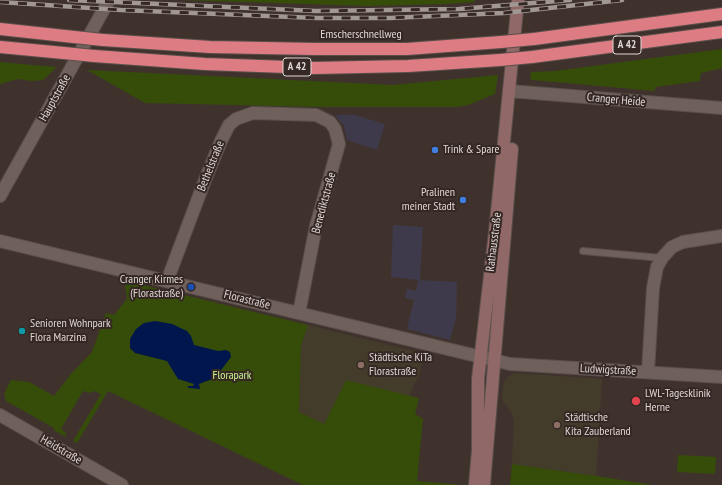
<!DOCTYPE html>
<html>
<head>
<meta charset="utf-8">
<style>
	body { margin:0 }
	canvas { display:block; background:#3f322d }
</style>
</head>
<body>
<canvas width="722" height="485"></canvas>
<script>
const g = document.querySelector('canvas').getContext('2d');
g.lineJoin = 'round';
function fillPath(path, color) { g.fillStyle = color; g.fill(path, 'evenodd'); }
const shape = rows => new Path2D(rows.map(r => 'M' + r).join(''));
function trace(path, color, width, dash) { g.strokeStyle = color; g.lineWidth = width; g.lineCap = dash ? 'butt' : 'round'; g.setLineDash(dash || []); g.stroke(path); }
function label(font, color, halo, rows, align = 'center') {
  g.font = font + ' "PT Sans Narrow",sans-serif'; g.lineWidth = 4; g.setLineDash([]); g.textBaseline = 'middle'; g.strokeStyle = halo; g.fillStyle = color; for (const [text, x, y, turn = 0] of rows) {
    g.save(); g.translate(x, y); g.rotate((+turn || 0) * Math.PI / 180); g.textAlign = isNaN(turn) ? turn : align; if (halo) g.strokeText(text, 0, 0); g.fillText(text, 0, 0); g.restore();
  }
}
const industrial = shape([
	[335,115,355,115,385,124,377,150,347,140,344,126],
	[393,225,423,227,420,280,457,282,456,318,450,340,407,329,414,300,405,298,407,289,416,291,418,280,391,277]
]);
const education = shape([
	[308,325,424,354,419,376,413,386,410,396,346,380,324,424,299,412,301,346],
	[515,373,602,379,596,476,512,464,514,420,511,412,502,400,504,382,507,377]
]);
const green = shape([
	[180,0,475,0,474,2,447,4,368,6],
	[722,49,722,68,701,73,700,81,655,87,655,91,532,80,530,78,531,72,555,71],
	[0,62,32,65,57,67,43,80,32,81,18,79,0,84],
	[87,70,393,85,498,75,495,94,468,105,456,107,321,107,145,103],
	[126,281,308,325,301,346,299,412,324,424,346,380,419,398,415,414,423,419,417,481,462,485,303,485,108,391,77,443,73,441,101,394,94,391,90,393,83,391,61,429,66,433,66,437,55,431,54,428,6,401,4,394,11,380,29,382,54,396,71,374,92,352,106,313,114,315,127,299,125,286],
	[678,455,716,457,715,474,677,472],
	[512,464,596,476,653,485,510,485]
]);
const water = shape([
	[155,321,172,324,187,331,191,336,194,345,218,351,226,350,230,352,231,357,215,378,199,384,200,389,189,388,187,386,193,386,194,384,178,379,167,361,135,353,130,348,130,339,136,329,144,323]
]);
const lane = shape([
	[583,251,662,258]
]);
const street = shape([
	[509,91,722,108],
	[0,196,109,0],
	[0,241,510,364,722,377],
	[167,281,205,180,221,141,229,125,236,119,253,113,316,115,330,122,335,129,339,144,316,226,299,313],
	[648,372,653,288,657,267,662,258,672,247,683,242,722,236],
	[0,415,122,485]
]);
const secondary = shape([
	[475,485,478,450,478,379,495,232,518,0],
	[484,485,512,149]
]);
const highway = shape([
	[0,29,74,37],
	[534,39,722,14],
	[103,40,210,47,315,49,407,49,501,42],
	[0,47,64,53],
	[94,56,205,64,314,68,408,66,500,60],
	[532,57,722,32]
]);
const rail = shape([
	[69,0,316,11,459,9,570,0],
	[0,2,121,10,317,18,390,18,504,13,622,0]
]);
const highwayBridge = shape([
	[74,37,103,40],
	[501,42,534,39],
	[64,53,94,56],
	[500,60,532,57]
]);
const markers = [
	[435,150,4,"#3f7fe0"],
	[463,200,4,"#3f7fe0"],
	[191,287,4,"#1a4fb4"],
	[22,331,4,"#0f9aa8"],
	[361,365,4,"#8d6e63"],
	[636,401,5,"#e0444e"],
	[557,425,4,"#8d6e63"]
];
const shields = [
	[627,45,28],
	[297,67,28]
];
const shieldNames = [
	["A 42",627,45],
	["A 42",297,67]
];
const streetNames = [
	["Emscherschnellweg",361,35],
	["Hauptstraße",55,98,-61],
	["Cranger Heide",616,100,5],
	["Bethelstraße",211,166,-68],
	["Benediktstraße",324,203,-75],
	["Rathausstraße",494,242,-83],
	["Florastraße",247,300,14],
	["Ludwigstraße",608,370,3],
	["Heidstraße",61,450,30]
];
const poiNames = [
	["Trink & Spare",443,150],
	["Pralinen",455,193,"right"],
	["meiner Stadt",455,207,"right"],
	["Cranger Kirmes",183,280,"right"],
	["(Florastraße)",183,294,"right"],
	["Senioren Wohnpark",30,324],
	["Flora Marzina",30,338],
	["Städtische KiTa",369,358],
	["Florastraße",369,372],
	["LWL-Tagesklinik",645,394],
	["Herne",645,408],
	["Städtische",565,418],
	["Kita Zauberland",565,432]
];
const parkNames = [
	["Florapark",232,376]
];
fillPath(industrial, '#3f3a4b');
fillPath(education, '#443c2b');
fillPath(green, '#354d08');
fillPath(water, '#00164c');
trace(lane, '#5a4f4b', 8);
trace(street, '#5a4f4b', 14);
trace(secondary, '#5a4f4b', 14);
trace(highway, '#5a4f4b', 14);
trace(lane, '#6f605b', 6);
trace(street, '#6f605b', 12);
trace(secondary, '#906867', 12);
trace(highway, '#dd7c82', 12);
trace(rail, '#a19793', 4.5);
trace(rail, '#352824', 3, [9]);
trace(highwayBridge, '#5a4f4b', 14, []);
trace(highwayBridge, '#dd7c82', 12);
for (const [x, y, r, color] of markers) { const dot = new Path2D(); dot.arc(x, y, r, 0, 2 * Math.PI); g.fillStyle = color; g.fill(dot); trace(dot, '#352824', 1.5); }
for (const [x, y, w] of shields) { const box = new Path2D(); box.roundRect(x - w / 2, y - 9, w, 18, 3); g.fillStyle = '#352824'; g.fill(box); trace(box, '#dfd7d4', 1); }
label('bold 11px', '#dfd7d4', null, shieldNames);
label('12px', '#dfd7d4', '#352824', streetNames);
label('12px', '#dfd7d4', '#352824', poiNames, 'left');
label('12px', '#caf592', '#352824', parkNames);
</script>
</body>
</html>
